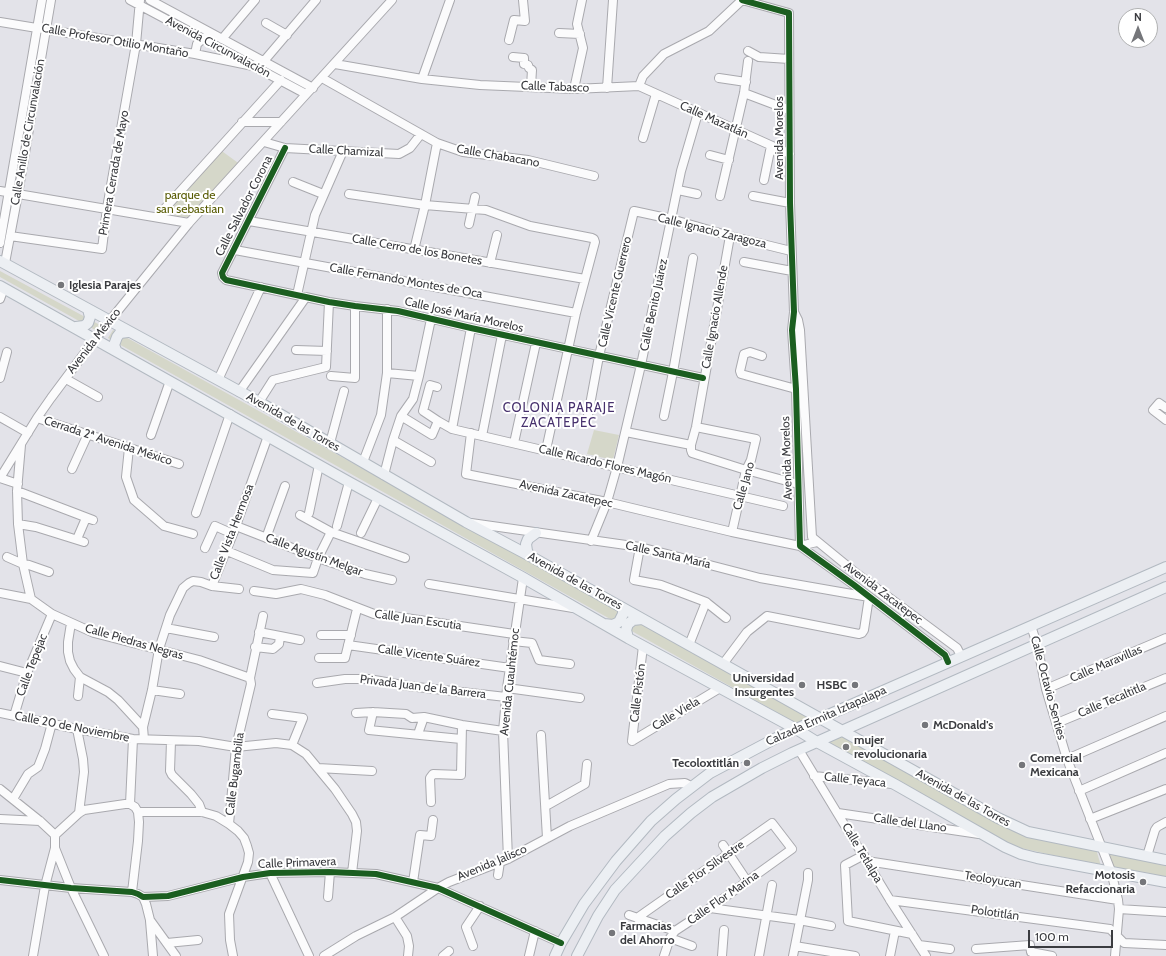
<!DOCTYPE html>
<html>
<head>
<meta charset="utf-8">
<style>
	body { margin:0 }
	#map { position:relative; width:1166px; height:956px; overflow:hidden; background:#e3e3e9; font-family:Cabin,sans-serif }
	canvas { display:block }
	.north { position:absolute; left:1118px; top:8px; width:40px; height:40px; box-sizing:border-box; background:#fff; border:1px solid #b0b1b2; border-radius:50%; rotate:0deg; font-size:11px; font-weight:700; line-height:16px; text-align:center; color:#3a3b3f }
	.north::after { content:''; display:block; margin:auto; width:14px; height:18px; background:#75767a; clip-path:polygon(50% 0,100% 100%,50% 72%,0 100%) }
	.scale { position:absolute; left:1028px; top:930px; width:85px; height:18px; box-sizing:border-box; border:2px solid #3a3b3f; border-top:0; padding-left:5px; font-size:12px; line-height:14px; white-space:nowrap; color:#3a3b3f; -webkit-text-stroke:3px #fff; paint-order:stroke }
</style>
</head>
<body>
<div id="map">
<canvas width="1166" height="956"></canvas>
<div class="north">N</div>
<div class="scale">100 m</div>
</div>
<script>
const g = document.querySelector('canvas').getContext('2d');
g.lineJoin = 'round';
function fillPath(path, color) { g.fillStyle = color; g.fill(path, 'evenodd'); }
const shape = rows => new Path2D(rows.map(r => 'M' + r).join(''));
function trace(path, color, width, dash) { g.strokeStyle = color; g.lineWidth = width; g.lineCap = dash ? 'butt' : 'round'; g.setLineDash(dash || []); g.stroke(path); }
function label(font, color, halo, rows, align = 'center') {
  g.font = font + ' Cabin,sans-serif'; g.lineWidth = 4; g.setLineDash([]); g.textBaseline = 'middle'; g.strokeStyle = halo; g.fillStyle = color; for (const [text, x, y, turn = 0] of rows) {
    g.save(); g.translate(x, y); g.rotate((+turn || 0) * Math.PI / 180); g.textAlign = isNaN(turn) ? turn : align; if (halo) g.strokeText(text, 0, 0); g.fillText(text, 0, 0); g.restore();
  }
}
const green = shape([
	[219,149,241,165,194,218,162,214],
	[0,271,100,325,97,331,0,277],
	[113,330,810,717,796,723,108,338],
	[594,430,619,435,613,460,587,454],
	[843,736,1019,833,1096,849,1101,866,1012,846,826,743],
	[1106,849,1166,862,1166,879,1114,869]
]);
const minor = shape([
	[130,0,306,94],
	[150,0,313,88],
	[742,0,789,13,790,203,794,312,792,330,796,389,800,546,854,585,945,655,948,662],
	[0,22,195,54,253,66,264,61,316,0],
	[266,23,287,35],
	[559,33,580,34],
	[222,39,255,0],
	[509,40,514,20,525,21,523,0],
	[748,51,759,57,789,59],
	[195,54,197,44,205,37],
	[513,57,524,58,524,64,528,65,529,68,532,70,531,86],
	[335,64,422,79,480,85,574,89,639,86,790,154],
	[322,78,437,143,463,152,528,160,594,176],
	[719,78,746,82],
	[422,79,450,0],
	[639,86,643,76,664,54,709,31,742,0],
	[607,88,613,0],
	[574,89,583,48,577,24,582,0],
	[744,93,789,110],
	[242,122,281,122],
	[643,138,656,94],
	[264,142,285,148,399,154,410,148,421,134],
	[285,148,222,273,223,277,226,280,329,302,355,306,398,311,471,328,703,378],
	[710,155,729,160],
	[764,180,771,146],
	[293,182,323,194],
	[678,190,697,194],
	[0,191,189,223],
	[349,194,425,205,486,210,530,226,592,238,594,239,595,242,576,313,546,450],
	[720,196,744,93,748,61],
	[753,196,790,203],
	[157,217,281,80],
	[249,221,585,279],
	[469,224,475,197],
	[10,236,102,249,107,208,136,44,140,0],
	[0,243,42,0],
	[235,250,576,313],
	[414,250,425,205,437,143],
	[744,262,792,271],
	[5,263,18,194,51,0],
	[490,263,497,235],
	[297,295,315,215,343,151],
	[0,299,4,288],
	[794,312,798,320,800,330,812,537,856,573,957,648,961,656],
	[296,350,327,351],
	[762,356,750,352,744,354,740,371,741,374,796,389],
	[387,373,419,376],
	[331,376,355,378,355,306],
	[0,378,7,352],
	[66,379,98,397],
	[218,380,261,287],
	[437,387,430,385,423,411,438,421,452,429,783,506],
	[239,392,306,297],
	[259,402,273,380,326,367,329,302],
	[1166,408,1159,403,1153,410,1166,420],
	[401,416,432,435,438,421],
	[664,416,673,372,693,258],
	[0,417,28,433],
	[37,418,179,464],
	[587,421,599,356,634,211,671,219,730,236,791,251],
	[696,427,756,439,751,460,746,470,732,532],
	[452,429,471,328],
	[626,432,691,445,691,450,692,453,746,470,798,484],
	[471,433,466,474,607,502,732,532,800,546,817,542],
	[151,435,170,381],
	[482,436,502,335],
	[393,440,431,462],
	[330,443,344,391],
	[514,443,536,343],
	[21,445,17,491,18,524,23,564,31,599],
	[691,445,696,427,730,236],
	[129,448,126,477,134,500,164,526,193,534],
	[363,462,381,415,387,373,387,309],
	[72,469,88,434],
	[384,475,393,440,401,416,413,399,419,376,431,319],
	[0,478,37,418,51,398,95,339,189,223,392,0],
	[0,478,18,484],
	[17,491,93,520],
	[196,513,230,414],
	[309,513,319,465],
	[300,515,331,532,405,558],
	[471,523,640,547,760,578,869,597,864,630,862,633,859,634,767,616,747,632,723,664],
	[18,524,36,527,84,542],
	[236,526,318,558,365,574,392,580],
	[337,526,349,482],
	[361,533,378,498],
	[266,538,285,486],
	[77,539,86,518],
	[591,541,607,502,617,467,641,365,681,171,698,113],
	[640,547,634,580,661,585,706,602,726,618],
	[205,548,215,526,233,534],
	[227,551,273,570,313,573,318,558,331,532],
	[7,557,23,564,29,565,49,572],
	[429,584,573,608],
	[212,586,233,534,268,436],
	[254,591,276,594,301,589,325,595,374,614,392,616,514,634],
	[0,593,31,599,52,614,94,633,199,660,250,678],
	[71,623,68,642,68,652,70,661,74,669,80,677,108,692,118,700,143,727],
	[1031,626,1037,644,1046,689,1067,759,1111,871,1118,900,1119,909,1115,956],
	[166,628,214,637],
	[259,632,280,636],
	[321,635,351,635],
	[513,641,532,643,539,660,570,664],
	[348,645,510,668],
	[689,645,706,602],
	[255,647,273,649,279,644,280,636,300,640],
	[319,658,345,658,357,609],
	[0,666,27,673],
	[317,683,345,679,369,679,408,686,506,697],
	[507,688,580,698],
	[1046,689,1166,638],
	[152,690,180,694],
	[78,696,80,677],
	[373,712,369,730,461,739],
	[0,713,77,729,133,739,199,741,236,747,276,743,292,745,306,754,335,789,352,814,356,822,357,831,352,873],
	[356,713,373,712,406,714,412,718,424,717,462,725,503,731],
	[272,714,303,718,292,745],
	[14,716,27,673,52,614],
	[1057,723,1166,678],
	[77,729,83,759,84,772,79,813],
	[418,734,424,717],
	[541,735,547,838],
	[144,739,143,727,152,690,159,649,170,615,183,588,189,583,193,581,201,582,212,586,239,589],
	[171,741,170,771,172,775,191,794,199,804,202,812],
	[632,741,720,688],
	[632,741,643,646],
	[799,750,890,900,926,956],
	[1067,759,1166,716],
	[318,768,372,771],
	[814,776,893,784],
	[0,789,40,821,55,835,55,848,71,888,104,956],
	[1079,791,1166,753],
	[13,799,28,774,38,767,45,749,52,723],
	[431,802,430,778,433,774,461,775,462,725],
	[130,804,133,739],
	[546,806,585,784,587,764],
	[138,812,202,812,216,816,229,824,238,831,244,838,247,846,249,853,248,862,229,914,230,940,233,956],
	[838,813,979,834],
	[0,819,40,821],
	[1090,819,1166,789],
	[229,824,236,747,251,684,250,678,263,616],
	[55,835,79,813,84,810,125,804,130,804,135,807,138,812,139,822,138,841,132,892],
	[723,845,747,881],
	[864,855,845,865,848,921,912,934],
	[1147,856,1155,830,1157,827,1166,822],
	[508,859,503,731,507,688,523,578],
	[867,861,1118,900],
	[270,873,309,956],
	[498,875,500,862],
	[0,880,71,888,132,892,138,894,143,897,168,896,243,877,270,873,330,872,376,874,438,888,561,943],
	[413,882,420,835,431,836,433,820],
	[143,897,146,904,150,920,176,956],
	[328,897,330,872],
	[890,900,1110,929,1124,943,1166,945],
	[710,908,799,920,831,926],
	[1119,909,1166,912],
	[629,915,675,931],
	[395,917,407,936,409,946,408,956],
	[637,918,772,823,792,849,710,908,675,931,670,938,664,956],
	[150,921,153,956],
	[670,938,692,946],
	[167,943,198,940],
	[919,945,950,949],
	[473,946,466,927,480,906],
	[795,946,855,956],
	[976,949,1030,945,1031,952,1052,956],
	[33,956,45,886,55,848],
	[324,956,356,936,395,917,438,888,449,882,508,859,570,826,669,784,685,783,691,786],
	[443,956,449,951],
	[529,956,535,931],
	[722,956,724,930],
	[759,956,772,885],
	[793,956,808,880,808,873],
	[890,956,895,931]
]);
const major = shape([
	[0,261,259,402,466,522,530,556,998,818,1028,832,1166,860],
	[0,286,349,482,522,577,628,638,796,729,817,742,896,785,1005,847,1021,854,1037,858,1166,882],
	[76,327,84,326,88,323,90,317,88,309],
	[116,350,114,345,117,337,120,333,128,332],
	[530,556,527,551,526,544,528,539,536,533],
	[604,624,613,625,619,622,623,614,623,608],
	[628,638,626,630,628,624,633,620,642,619],
	[555,956,561,943,584,904,616,861,651,821,676,799,710,773,780,736,1166,567],
	[577,956,598,916,615,890,665,836,691,813,712,797,762,768,792,753,1166,587]
]);
const cycleway = shape([
	[742,0,789,13,790,203,794,312,792,330,796,389,800,546,854,585,945,655,948,662],
	[285,148,222,273,223,277,226,280,329,302,355,306,398,311,471,328,703,378],
	[0,880,71,888,132,892,138,894,143,897,168,896,243,877,270,873,330,872,376,874,438,888,561,943]
]);
const markers = [
	[61,285,4,"#75767a"],
	[802,685,4,"#75767a"],
	[855,685,4,"#75767a"],
	[925,725,4,"#75767a"],
	[846,747,4,"#75767a"],
	[747,763,4,"#75767a"],
	[1022,765,4,"#75767a"],
	[1143,882,4,"#75767a"],
	[612,933,4,"#75767a"]
];
const streetNames = [
	["Calle Profesor Otilio Montaño",115,41,10],
	["Avenida Circunvalación",218,47,28],
	["Calle Tabasco",555,87,2],
	["Calle Mazatlán",714,120,24],
	["Calle Anillo de Circunvalación",28,132,-80],
	["Avenida Morelos",779,138,-90],
	["Calle Chamizal",346,151,3],
	["Calle Chabacano",498,156,10],
	["Primera Cerrada de Mayo",114,173,-80],
	["Calle Salvador Corona",244,206,-63],
	["Calle Ignacio Zaragoza",712,231,14],
	["Calle Cerro de los Bonetes",417,250,10],
	["Calle Fernando Montes de Oca",406,281,10],
	["Calle Vicente Guerrero",615,292,-77],
	["Calle Benito Juárez",654,305,-78],
	["Calle José María Morelos",464,315,13],
	["Calle Ignacio Allende",715,317,-80],
	["Avenida México",94,341,-52],
	["Avenida de las Torres",293,422,30],
	["Cerrada 2ª Avenida México",108,441,18],
	["Avenida Morelos",787,458,-92],
	["Calle Ricardo Flores Magón",605,464,13],
	["Calle Jano",744,486,-74],
	["Avenida Zacatepec",566,494,12],
	["Calle Vista Hermosa",232,532,-69],
	["Calle Agustín Melgar",314,555,20],
	["Calle Santa María",668,555,13],
	["Avenida de las Torres",575,581,29],
	["Avenida Zacatepec",883,593,37],
	["Calle Juan Escutia",418,620,8],
	["Calle Piedras Negras",134,642,16],
	["Calle Vicente Suárez",429,656,8],
	["Calle Maravillas",1106,664,-23],
	["Calle Tepejac",32,665,-69],
	["Avenida Cuauhtémoc",510,682,-84],
	["Privada Juan de la Barrera",423,687,7],
	["Calle Octavio Senties",1048,688,75],
	["Calle Pistón",638,693,-83],
	["Calle Tecaltitla",1112,700,-23],
	["Calle Viela",676,714,-31],
	["Calzada Ermita Iztapalapa",826,716,-24],
	["Calle 20 de Noviembre",72,727,11],
	["Calle Bugambilia",235,774,-83],
	["Calle Teyaca",855,780,6],
	["Avenida de las Torres",963,798,29],
	["Calle del Llano",910,823,8],
	["Calle Tetlalpa",862,853,59],
	["Calle Primavera",297,863,-2],
	["Avenida Jalisco",492,863,-23],
	["Calle Flor Silvestre",705,870,-35],
	["Teoloyucan",993,880,9],
	["Calle Flor Marina",723,898,-35],
	["Polotitlán",995,913,8]
];
const parkNames = [
	["parque de",190,195],
	["san sebastian",190,209]
];
const poiNames = [
	["Iglesia Parajes",69,285],
	["Universidad",794,678,"right"],
	["Insurgentes",794,692,"right"],
	["HSBC",847,685,"right"],
	["McDonald's",933,725],
	["mujer",854,740],
	["revolucionaria",854,754],
	["Comercial",1030,758],
	["Mexicana",1030,772],
	["Tecoloxtitlán",739,763,"right"],
	["Motosis",1135,875,"right"],
	["Refaccionaria",1135,889,"right"],
	["Farmacias",620,926],
	["del Ahorro",620,940]
];
const neighbourhoodNames = [
	["COLONIA PARAJE",559,408],
	["ZACATEPEC",559,423]
];
fillPath(green, '#d5d7c9');
trace(minor, '#a9a9ae', 10);
trace(major, '#b2b9c1', 12);
trace(minor, '#fbfbfc', 8);
trace(major, '#eceff3', 10);
trace(cycleway, '#1b5e20', 6);
for (const [x, y, r, color] of markers) { const dot = new Path2D(); dot.arc(x, y, r, 0, 2 * Math.PI); g.fillStyle = color; g.fill(dot); trace(dot, '#fff', 1.5); }
label('12px', '#3a3b3f', '#fff', streetNames);
label('12px', '#585b03', '#fff', parkNames);
label('bold 12px', '#3a3b3f', '#fff', poiNames, 'left');
g.letterSpacing = '1px';
label('13px', '#47316d', '#fff', neighbourhoodNames);
g.letterSpacing = '0px';
</script>
</body>
</html>
